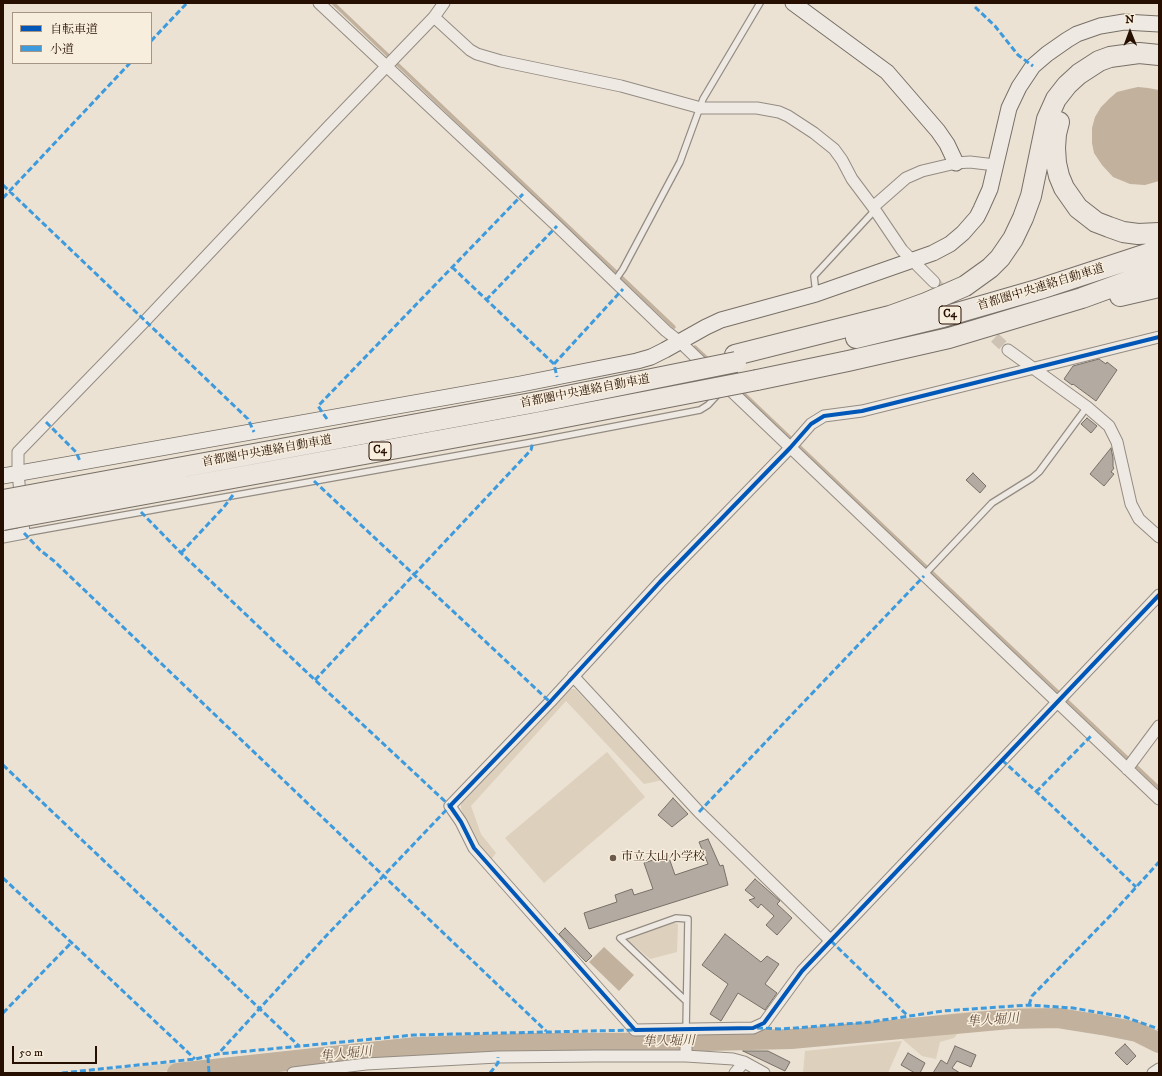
<!DOCTYPE html>
<html>
<head>
<meta charset="utf-8">
<style>
	body { margin:0 }
	#map { position:relative; width:1162px; height:1076px; overflow:hidden; background:#ebe2d4; font-family:"IM FELL DW Pica","Noto Serif JP",serif }
	canvas { display:block }
	.frame { position:absolute; inset:0; border:4px solid #260f01; pointer-events:none }
	.legend { position:absolute; left:12px; top:12px; width:140px; height:52px; box-sizing:border-box; background:#f8eedd; border:1px solid #a49585; margin:0; padding:5px 7px; list-style:none; font-size:12px; color:#260f01 }
	.legend li { display:flex; align-items:center; gap:8px; height:20px }
	.legend b { width:20px; border:1px solid #a49585 }
	.north { position:absolute; left:1110px; top:12px; width:40px; height:40px; -webkit-text-stroke:3px #f8eedd; paint-order:stroke; rotate:359deg; font-size:11px; font-weight:700; line-height:16px; text-align:center; color:#260f01 }
	.north::after { content:''; display:block; margin:auto; width:14px; height:18px; background:#260f01; clip-path:polygon(50% 0,100% 100%,50% 72%,0 100%) }
	.scale { position:absolute; left:12px; top:1046px; width:85px; height:18px; box-sizing:border-box; border:2px solid #260f01; border-top:0; padding-left:5px; font-size:12px; line-height:14px; white-space:nowrap; color:#260f01; -webkit-text-stroke:3px #f8eedd; paint-order:stroke }
</style>
</head>
<body>
<div id="map">
<canvas width="1162" height="1076"></canvas>
<div class="frame"></div>
<ul class="legend">
<li><b style="height:5px;background:#0057b8"></b>自転車道</li>
<li><b style="height:5px;background:#3c9add"></b>小道</li>
</ul>
<div class="north">N</div>
<div class="scale">50 m</div>
</div>
<script>
const g = document.querySelector('canvas').getContext('2d');
g.lineJoin = 'round';
function fillPath(path, color) { g.fillStyle = color; g.fill(path, 'evenodd'); }
const shape = rows => new Path2D(rows.map(r => 'M' + r).join(''));
function trace(path, color, width, dash) { g.strokeStyle = color; g.lineWidth = width; g.lineCap = dash ? 'butt' : 'round'; g.setLineDash(dash || []); g.stroke(path); }
function label(font, color, halo, rows, align = 'center') {
  g.font = font + ' "IM FELL DW Pica","Noto Serif JP",serif'; g.lineWidth = 3; g.setLineDash([]); g.textBaseline = 'middle'; g.strokeStyle = halo; g.fillStyle = color; for (const [text, x, y, turn = 0] of rows) {
    g.save(); g.translate(x, y); g.rotate((+turn || 0) * Math.PI / 180); g.textAlign = isNaN(turn) ? turn : align; if (halo) g.strokeText(text, 0, 0); g.fillText(text, 0, 0); g.restore();
  }
}
const green = shape([
	[569,689,575,689,663,780,644,784,566,701,471,806,481,834,496,853,490,861,471,838,461,808,461,803],
	[607,752,645,797,544,883,505,838],
	[671,922,678,924,677,952,650,959,628,940,632,936],
	[1031,1007,1075,1011,1130,1020,1159,1032,1159,1038,1135,1028,1059,1014,959,1019,801,1035,691,1040,690,1036,694,1033,768,1031,855,1025,956,1013],
	[964,1026,954,1038,940,1042,936,1059,922,1056,901,1038,904,1033],
	[677,1032,678,1040,557,1040,419,1045,213,1068,212,1064,214,1059,401,1039,554,1033],
	[902,1041,888,1073,803,1073,805,1051],
	[558,1045,678,1045,678,1050,508,1051,394,1057,250,1073,215,1073,305,1061,398,1052],
	[203,1060,204,1068,145,1073,74,1073]
]);
const water = shape([
	[1138,87,1148,88,1159,90,1159,181,1145,185,1130,184,1113,177,1102,165,1094,153,1092,143,1092,128,1095,117,1101,107,1110,98,1117,92,1129,89],
	[604,947,634,975,619,991,589,962]
]);
const stream = shape([
	[333,3,674,327],
	[695,347,710,361],
	[740,390,1159,788]
]);
const river = shape([
	[177,1073,416,1047,529,1043,626,1043,791,1039,1010,1019,1058,1018,1102,1025,1137,1032,1159,1043]
]);
const building = shape([
	[1099,359,1106,364,1107,362,1117,370,1096,401,1073,384,1072,385,1064,379,1073,366,1099,359],
	[1087,418,1097,426,1091,433,1081,424,1087,418],
	[1111,448,1113,458,1113,467,1114,468,1111,472,1114,474,1104,486,1090,474,1111,448],
	[973,473,986,486,980,493,966,480,973,473],
	[673,798,688,814,672,827,658,815,673,798],
	[708,839,720,866,723,865,728,885,589,929,584,913,617,902,615,895,632,889,634,895,653,889,644,863,668,855,675,875,708,864,699,842,708,839],
	[755,879,780,901,777,904,792,918,777,935,766,925,774,916,761,904,758,908,749,900,755,898,745,890,755,879],
	[565,928,592,956,586,962,559,934,565,928],
	[725,934,761,962,767,956,779,964,765,984,777,993,765,1010,738,993,721,1021,710,1014,728,984,702,965,725,934],
	[1125,1044,1136,1056,1127,1065,1115,1053,1125,1044],
	[955,1046,976,1055,971,1067,957,1061,952,1068,960,1073,933,1073,941,1060,947,1064,955,1046],
	[743,1051,768,1051,790,1062,785,1071,743,1051],
	[908,1053,925,1063,920,1073,915,1073,901,1065,908,1053]
]);
const streetTunnel = shape([
	[934,282,1008,350]
]);
const lane = shape([
	[614,282,623,269,680,162,703,99,760,3],
	[816,294,814,276,875,210],
	[24,533,533,442,700,410,708,405,719,393],
	[924,575,992,503,1032,478,1039,472,1087,407],
	[685,1000,620,938,676,918,688,919,686,1030]
]);
const street = shape([
	[319,3,557,226,666,331,680,342,726,386,1159,799],
	[434,17,470,50,477,54,501,61,621,86,701,108,757,108,779,112,788,116,814,133,834,149,842,160,852,179,873,207,902,250,934,282],
	[873,207,906,178,922,171,956,163,970,162,995,165],
	[1159,337,862,411,824,416,811,424,790,448,660,582,550,702,450,806,461,822,474,848,635,1030,753,1028,764,1023,802,971,1159,595],
	[1008,350,1087,407,1109,426,1117,442,1131,504,1139,519,1159,537],
	[3,537,24,533,18,473,18,452,145,321,329,126,434,17,444,3],
	[573,676,699,812,831,941],
	[1127,769,1159,726],
	[686,1030,686,1056],
	[293,1073,366,1064,498,1057,596,1056,686,1056,733,1059,744,1062,764,1073],
	[735,1073,744,1062],
	[1153,1073,1159,1069]
]);
const secondary = shape([
	[793,3,887,72,938,131,947,144,956,163],
	[3,476,521,384,637,361,651,357,665,350,706,327,721,320,816,294,933,253,950,244,963,233,977,217,981,209,990,189,1009,108,1019,87,1033,66,1047,54,1067,40,1077,34,1100,26,1124,22,1159,24]
]);
const highway = shape([
	[1059,122,1056,134,1055,148,1056,163,1059,176,1064,188,1078,208,1096,222,1109,227,1123,232,1138,234,1159,233],
	[1120,296,1159,287],
	[856,338,943,317,1040,289,1159,250],
	[735,355,890,316,926,303,965,286,990,268,1000,258,1013,239,1023,218,1031,196,1047,119,1056,99,1067,85,1079,74,1099,61,1110,57,1139,53,1159,55],
	[757,380,848,361,949,338,1082,298,1159,270]
]);
const highwayBridge = shape([
	[3,500,537,402,736,362],
	[3,520,540,422,757,380]
]);
const quiet = shape([
	[975,7,995,26,1018,55,1033,66],
	[151,41,187,3],
	[3,185,248,419,254,432],
	[3,198,130,63],
	[452,267,554,364,557,377],
	[486,300,557,226],
	[554,364,623,289],
	[327,419,318,406,523,194],
	[46,422,76,452,80,461],
	[314,481,550,702],
	[141,512,181,553,315,680,450,806,327,935,218,1054],
	[24,533,40,550,54,561,546,1031],
	[181,553,224,507,233,495],
	[315,680,531,450,533,442],
	[1002,760,1052,806,1136,887],
	[3,765,299,1046],
	[1036,792,1092,735],
	[699,812,924,576],
	[3,878,195,1059],
	[831,941,907,1015],
	[1029,1005,1032,996,1109,917,1159,862],
	[3,1013,72,942],
	[757,1028,782,1029,870,1022,943,1011,1029,1005,1073,1008,1125,1017,1159,1029],
	[208,1057,209,1073],
	[62,1073,195,1059,218,1054,414,1035,635,1030],
	[490,1073,498,1063,498,1057]
]);
const cycleway = shape([
	[1159,337,862,411,824,416,811,424,790,448,660,582,550,702,450,806,461,822,474,848,635,1030,753,1028,764,1023,802,971,1159,595]
]);
const markers = [
	[613,858,4,"#6b594b"]
];
const shields = [
	[950,315,22],
	[380,451,22]
];
const shieldNames = [
	["C4",950,315],
	["C4",380,451]
];
const streetNames = [
	["首都圏中央連絡自動車道",1041,288,-17],
	["首都圏中央連絡自動車道",585,392,-11],
	["首都圏中央連絡自動車道",267,452,-10]
];
const poiNames = [
	["市立大山小学校",621,858]
];
const waterNames = [
	["隼人堀川",993,1021,-4],
	["隼人堀川",669,1042,-1],
	["隼人堀川",346,1055,-6]
];
fillPath(green, '#ddd0bc');
fillPath(water, '#c1b19d');
trace(stream, '#c1b19d', 3.5);
trace(river, '#c1b19d', 20);
fillPath(building, '#b3aba1');
trace(building, '#787067', 1);
trace(streetTunnel, '#cdc2b4', 11, [11, 5.5]);
trace(lane, '#948c83', 8);
trace(street, '#948c83', 13);
trace(secondary, '#787067', 17);
trace(highway, '#787067', 22);
trace(lane, '#eeeae3', 5.5);
trace(street, '#eeeae3', 11);
trace(secondary, '#eeeae3', 15);
trace(highway, '#ece6de', 20);
trace(highwayBridge, '#787067', 22, []);
trace(highwayBridge, '#ece6de', 20);
trace(quiet, '#3c9add', 3, [6, 3]);
trace(cycleway, '#0057b8', 4);
for (const [x, y, r, color] of markers) { const dot = new Path2D(); dot.arc(x, y, r, 0, 2 * Math.PI); g.fillStyle = color; g.fill(dot); trace(dot, '#f8eedd', 1.5); }
for (const [x, y, w] of shields) { const box = new Path2D(); box.roundRect(x - w / 2, y - 9, w, 18, 3); g.fillStyle = '#f8eedd'; g.fill(box); trace(box, '#260f01', 1); }
label('bold 11px', '#260f01', null, shieldNames);
label('12px', '#260f01', '#f8eedd', streetNames);
label('12px', '#260f01', '#f8eedd', poiNames, 'left');
label('italic 13px', '#644e3d', '#f8eedd', waterNames);
</script>
</body>
</html>
